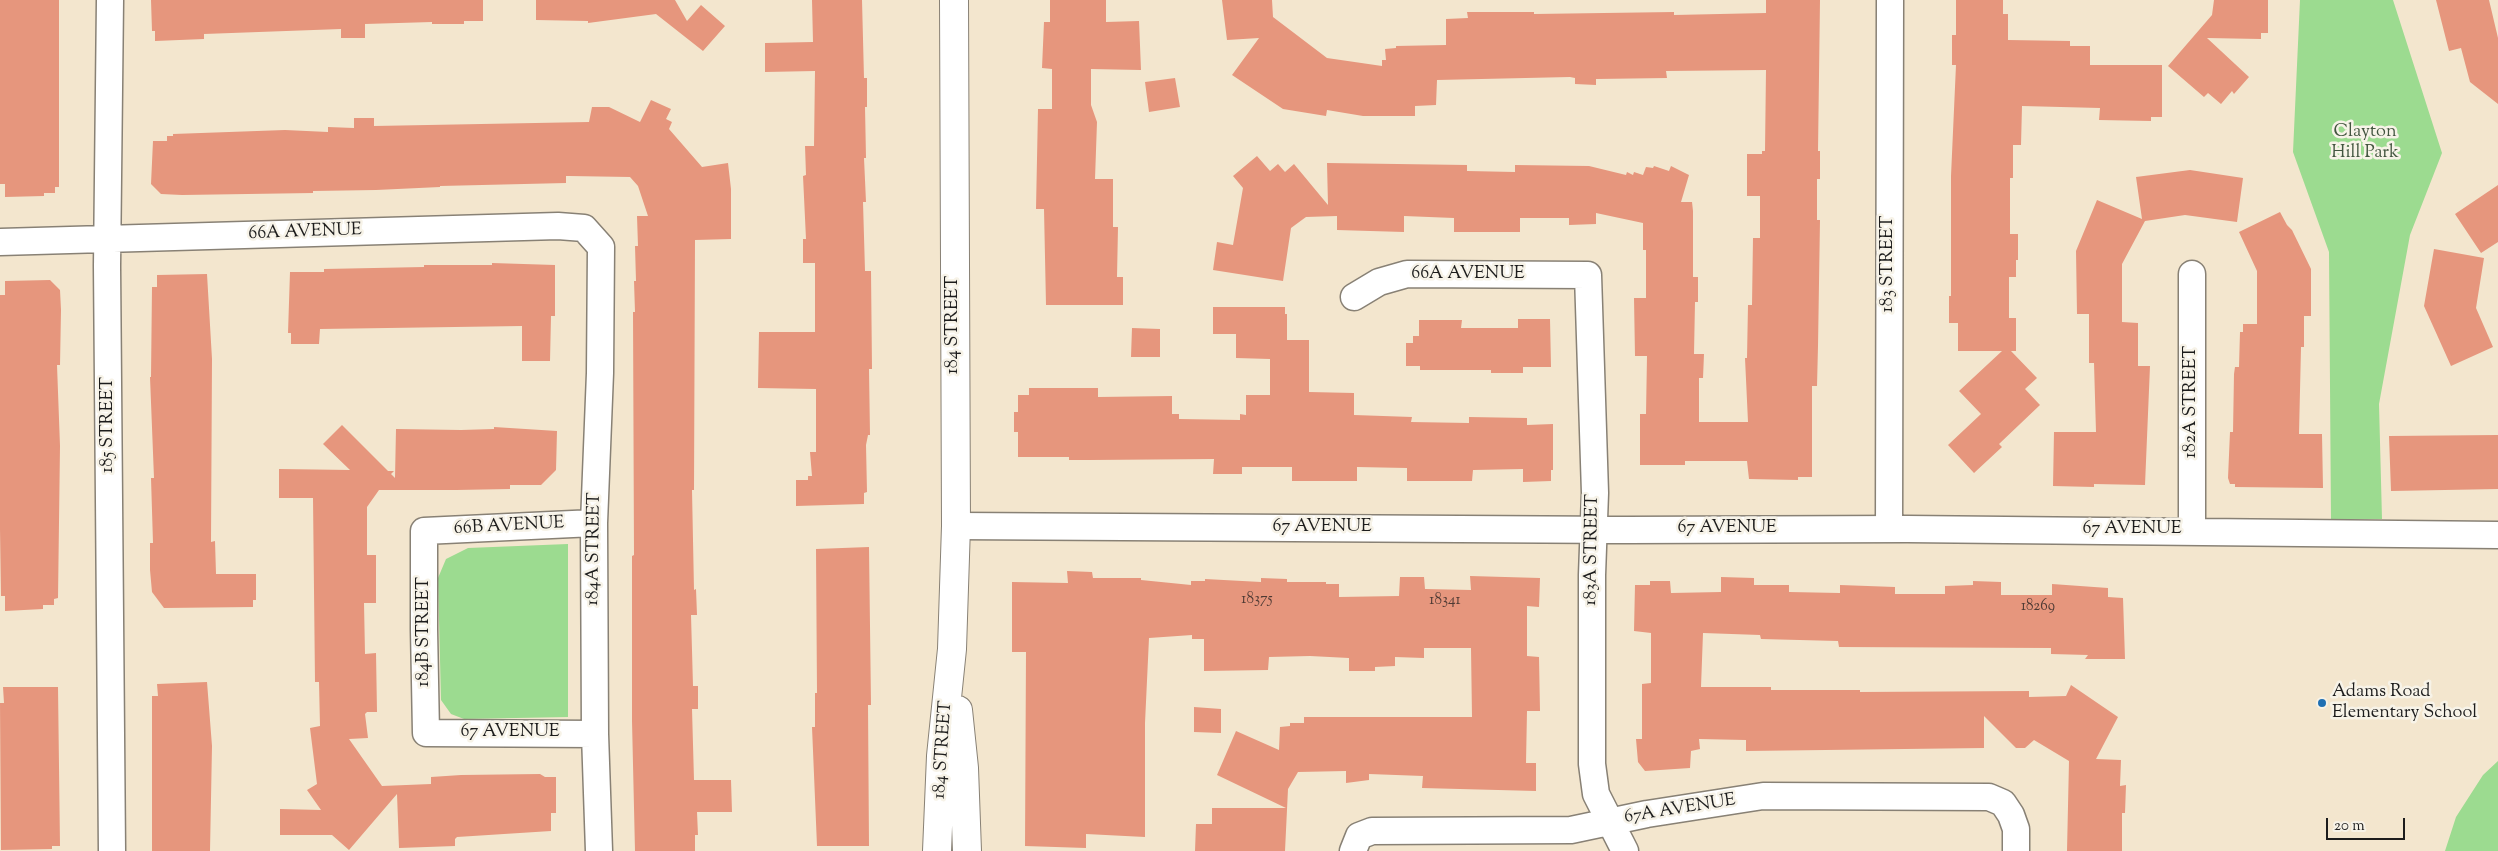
<!DOCTYPE html>
<html>
<head>
<meta charset="utf-8">
<style>
	body { margin:0 }
	#map { position:relative; width:2498px; height:851px; overflow:hidden; background:#f3e6ce; font-family:"Sorts Mill Goudy",serif }
	canvas { display:block }
	.scale { position:absolute; left:2326px; top:818px; width:79px; height:22px; box-sizing:border-box; border:2px solid #1c1c1c; border-top:0; padding-left:6px; font-size:15px; line-height:18px; white-space:nowrap; color:#1c1c1c; -webkit-text-stroke:4px #f7f3e8; paint-order:stroke }
</style>
</head>
<body>
<div id="map">
<canvas width="2498" height="851"></canvas>
<div class="scale">20 m</div>
</div>
<script>
const g = document.querySelector('canvas').getContext('2d');
g.lineJoin = 'round';
function fillPath(path, color) { g.fillStyle = color; g.fill(path, 'evenodd'); }
const shape = rows => new Path2D(rows.map(r => 'M' + r).join(''));
function trace(path, color, width, dash) { g.strokeStyle = color; g.lineWidth = width; g.lineCap = dash ? 'butt' : 'round'; g.setLineDash(dash || []); g.stroke(path); }
function label(font, color, halo, rows, align = 'center') {
  g.font = font + ' "Sorts Mill Goudy",serif'; g.lineWidth = 5; g.setLineDash([]); g.textBaseline = 'middle'; g.strokeStyle = halo; g.fillStyle = color; for (const [text, x, y, turn = 0] of rows) {
    g.save(); g.translate(x, y); g.rotate((+turn || 0) * Math.PI / 180); g.textAlign = isNaN(turn) ? turn : align; if (halo) g.strokeText(text, 0, 0); g.fillText(text, 0, 0); g.restore();
  }
}
const green = shape([
	[2300,0,2393,0,2442,153,2410,235,2379,404,2382,519,2331,519,2329,252,2293,152],
	[568,544,568,717,464,719,451,714,441,700,438,578,446,559,468,548],
	[2498,761,2498,851,2445,851,2456,817,2483,775]
]);
const building = shape([
	[0,0,59,0,59,187,55,187,55,193,44,193,44,196,5,197,5,184,0,184],
	[151,0,483,0,483,21,464,21,464,24,432,24,432,22,365,24,365,38,341,38,341,29,204,34,204,39,155,41,155,31,152,31],
	[536,0,675,0,687,21,701,5,725,26,703,51,656,14,588,23,588,21,536,20],
	[812,0,862,0,864,78,867,78,867,107,865,107,866,158,864,158,866,202,863,202,865,271,871,271,872,369,869,369,870,435,868,435,866,445,867,492,864,493,864,504,796,506,796,480,808,480,808,476,812,476,810,452,816,452,816,389,758,388,759,332,815,332,815,263,803,263,803,239,806,239,803,176,806,175,805,146,814,146,815,71,765,72,765,43,813,42],
	[1050,0,1106,0,1106,22,1139,21,1141,70,1091,69,1091,105,1097,122,1095,179,1113,179,1113,227,1118,227,1117,277,1123,277,1123,305,1046,305,1044,209,1036,209,1038,109,1052,109,1052,69,1042,68,1044,22,1050,22],
	[1222,0,1272,0,1273,17,1327,58,1382,66,1382,60,1386,60,1385,49,1396,48,1396,46,1446,45,1446,19,1468,18,1467,12,1534,12,1534,14,1674,12,1674,15,1766,13,1766,0,1820,0,1818,151,1820,151,1820,179,1817,179,1817,220,1820,220,1818,346,1817,386,1812,386,1812,477,1798,477,1798,480,1749,479,1747,461,1685,461,1685,465,1640,465,1640,414,1646,414,1647,356,1635,356,1634,298,1646,298,1646,250,1643,250,1643,223,1596,213,1596,224,1569,225,1569,218,1520,218,1520,232,1454,232,1454,218,1404,216,1404,232,1337,230,1337,216,1306,217,1291,228,1283,281,1213,270,1217,242,1233,245,1243,188,1233,176,1257,156,1270,171,1278,164,1285,172,1294,164,1328,205,1327,163,1467,165,1467,171,1515,172,1515,165,1589,166,1626,175,1627,172,1633,175,1634,172,1643,175,1646,167,1653,168,1654,166,1669,171,1671,166,1689,175,1681,202,1692,202,1693,211,1693,277,1698,277,1698,302,1695,302,1694,354,1704,354,1703,378,1699,378,1699,422,1748,422,1745,358,1747,358,1748,305,1752,305,1753,238,1760,238,1760,196,1747,196,1747,154,1762,154,1762,151,1765,151,1766,70,1666,71,1667,78,1596,79,1596,85,1575,84,1575,78,1570,77,1437,80,1436,105,1415,106,1415,116,1363,116,1327,110,1326,116,1283,109,1232,75,1259,38,1227,40],
	[1956,0,2003,0,2003,14,2008,14,2008,40,2070,41,2070,46,2090,46,2090,65,2162,65,2162,117,2151,117,2151,121,2099,120,2100,108,2022,106,2021,145,2013,145,2013,178,2010,178,2010,234,2018,234,2018,260,2016,260,2016,277,2009,277,2009,318,2016,318,2016,351,2011,351,2037,378,2025,389,2040,405,1999,444,2002,447,1974,473,1948,445,1981,414,1959,391,2002,351,1958,351,1958,323,1949,323,1949,296,1951,296,1951,176,1956,65,1952,65,1952,35,1956,35],
	[2214,0,2268,0,2268,33,2261,33,2261,39,2207,38,2249,77,2234,94,2232,91,2221,104,2208,93,2204,97,2168,66,2212,15],
	[2436,0,2489,0,2498,38,2498,104,2470,82,2461,48,2449,51],
	[1175,78,1180,107,1149,112,1145,82],
	[651,100,671,109,666,119,672,122,669,129,702,167,728,163,731,189,731,239,695,240,694,490,692,490,694,590,696,589,697,615,691,615,693,686,698,686,698,709,692,709,694,780,731,780,732,812,697,812,698,835,695,835,695,851,635,851,632,721,632,556,634,555,633,312,635,312,634,281,636,281,635,246,638,246,637,216,648,216,638,186,630,177,569,176,566,176,566,183,440,186,440,187,376,190,313,191,313,193,182,195,161,194,151,184,153,141,167,141,167,136,173,136,173,134,285,130,328,132,328,127,354,128,354,118,374,118,374,126,589,122,592,107,609,107,640,122],
	[2190,170,2243,178,2237,222,2185,215,2145,221,2122,264,2122,322,2138,323,2138,366,2150,366,2145,485,2094,484,2094,487,2053,486,2054,432,2096,432,2094,363,2089,363,2089,314,2077,314,2076,251,2097,200,2142,219,2136,177],
	[2498,185,2498,242,2481,253,2455,214],
	[2280,212,2287,225,2292,230,2311,269,2311,316,2304,316,2304,347,2301,347,2299,434,2322,434,2323,488,2235,487,2235,484,2230,484,2228,478,2230,432,2233,432,2234,374,2235,367,2239,367,2240,332,2243,332,2243,324,2257,324,2257,271,2239,232],
	[2434,249,2484,258,2476,308,2493,347,2451,366,2424,306],
	[492,263,555,265,555,316,551,316,550,361,522,361,522,326,320,329,319,344,291,344,291,333,288,333,290,272,324,272,324,269,424,267,424,265,492,265],
	[207,274,212,359,211,542,215,541,216,574,256,574,256,600,253,600,253,607,164,608,152,592,150,570,150,543,153,543,151,478,154,478,150,377,151,377,152,287,157,287,157,275],
	[50,280,60,290,61,310,60,365,57,365,60,446,58,598,54,599,54,605,43,605,43,609,5,611,5,596,1,596,0,529,0,295,5,295,5,281],
	[1213,307,1285,307,1285,314,1287,314,1287,340,1309,340,1309,392,1354,393,1354,415,1412,417,1411,422,1469,423,1469,417,1527,418,1527,425,1553,424,1553,470,1551,470,1551,481,1523,482,1523,469,1473,470,1472,481,1407,481,1407,468,1357,467,1357,481,1292,481,1292,467,1242,467,1242,474,1213,474,1214,459,1090,460,1069,460,1069,457,1018,457,1018,432,1014,432,1014,412,1018,412,1018,395,1029,395,1029,388,1098,388,1098,397,1172,396,1172,414,1179,414,1179,419,1240,420,1240,414,1246,415,1246,395,1270,395,1270,359,1236,358,1236,334,1213,334],
	[1518,319,1550,319,1551,367,1523,367,1523,373,1491,373,1491,370,1420,370,1420,366,1406,366,1406,343,1413,343,1413,336,1419,336,1419,320,1462,320,1461,328,1518,328],
	[1132,328,1160,329,1160,357,1131,357],
	[342,425,388,471,394,471,391,474,395,478,396,429,461,430,494,429,494,427,557,431,556,470,541,485,510,485,510,489,456,490,379,490,367,507,367,555,376,555,376,603,364,603,365,654,376,653,377,712,367,712,365,714,368,738,349,739,382,786,431,784,431,777,461,775,540,774,545,777,556,777,556,813,551,813,551,831,457,837,455,839,455,846,399,848,397,794,349,850,332,835,280,835,280,809,321,810,307,790,317,784,310,728,320,726,319,682,315,682,313,498,279,498,279,469,350,470,323,444],
	[2498,435,2498,489,2391,491,2389,436],
	[869,547,871,705,868,705,869,846,817,846,812,727,815,727,815,693,817,693,816,549],
	[1067,571,1092,572,1093,578,1141,578,1141,580,1191,585,1191,581,1205,581,1205,579,1261,582,1261,578,1287,579,1287,582,1326,582,1326,584,1339,584,1339,597,1399,596,1400,577,1424,577,1425,589,1471,590,1470,576,1540,578,1539,607,1527,606,1527,656,1539,657,1540,711,1527,711,1526,763,1536,763,1536,791,1422,788,1423,776,1369,774,1369,780,1346,783,1346,771,1298,772,1288,789,1285,851,1195,851,1196,824,1212,824,1212,808,1286,808,1217,775,1236,731,1279,750,1280,727,1290,726,1290,723,1304,723,1304,717,1472,717,1471,648,1424,648,1424,658,1395,657,1395,666,1375,667,1375,671,1349,671,1349,658,1310,656,1269,657,1268,670,1204,671,1204,639,1192,639,1192,635,1149,638,1145,723,1145,837,1086,834,1086,848,1025,846,1026,652,1012,652,1012,582,1068,583],
	[1721,577,1754,578,1754,585,1789,585,1789,592,1840,593,1840,585,1895,587,1895,594,1945,594,1945,586,1973,585,1973,581,2001,582,2001,595,2052,595,2052,584,2108,588,2108,597,2123,598,2125,659,2085,659,2088,655,2051,654,2051,648,1839,647,1838,641,1761,639,1760,635,1703,633,1701,687,1771,687,1771,690,1860,690,1860,692,2029,691,2029,697,2066,696,2071,685,2118,717,2096,759,2121,760,2120,786,2126,785,2125,813,2122,813,2122,851,2067,851,2069,761,2034,740,2025,748,2016,748,1984,716,1984,748,1746,751,1746,740,1699,739,1700,749,1691,751,1690,768,1645,771,1638,762,1636,739,1642,739,1642,684,1651,683,1651,633,1634,631,1635,585,1650,585,1650,581,1670,581,1671,593,1721,592],
	[207,682,212,746,210,851,152,851,152,696,158,696,157,684],
	[3,687,58,687,60,846,52,846,52,849,1,850,0,703,4,703],
	[1194,707,1221,709,1221,733,1194,732]
]);
const minor = shape([
	[110,0,107,266,112,851],
	[0,242,558,226,584,228,601,247,600,373,594,523,595,734,599,851],
	[1354,297,1379,282,1407,274,1588,275,1595,493,1592,575,1592,764,1596,794,1625,851],
	[594,523,424,531,424,629,426,733,595,734],
	[956,526,1627,530,1907,529,2498,535],
	[1889,529,1890,0],
	[2192,530,2192,274],
	[1353,851,1359,836,1372,831,1571,830,1647,814,1763,796,1989,797,2003,803,2011,815,2016,829,2016,851]
]);
const secondary = shape([
	[958,710,964,768,967,851],
	[937,851,941,756,952,649,956,526,954,0]
]);
const markers = [
	[2322,703,5,"#1f6fb2"]
];
const numberNames = [
	["18375",1257,600],
	["18341",1445,601],
	["18269",2038,607]
];
const parkNames = [
	["Clayton",2365,133],
	["Hill Park",2365,154]
];
const streetNames = [
	["66A AVENUE",305,233,-2],
	["183 STREET",1889,264,-90],
	["66A AVENUE",1468,275],
	["184 STREET",954,325,-90],
	["182A STREET",2192,402,-90],
	["185 STREET",109,425,-90],
	["66B AVENUE",509,527,-3],
	["67 AVENUE",1322,528],
	["67 AVENUE",1727,529],
	["67 AVENUE",2132,530],
	["184A STREET",595,549,-89],
	["183A STREET",1593,550,-89],
	["184B STREET",425,632,-90],
	["67 AVENUE",510,733],
	["184 STREET",944,750,-86],
	["67A AVENUE",1680,810,-9]
];
const poiNames = [
	["Adams Road",2332,693],
	["Elementary School",2332,714]
];
fillPath(green, '#9cdb90');
fillPath(building, '#e6967d');
trace(minor, '#888175', 29);
trace(secondary, '#888175', 30);
trace(minor, '#fff', 26);
trace(secondary, '#fff', 28);
for (const [x, y, r, color] of markers) { const dot = new Path2D(); dot.arc(x, y, r, 0, 2 * Math.PI); g.fillStyle = color; g.fill(dot); trace(dot, '#f7f3e8', 2); }
label('15px', '#4e3a34', null, numberNames);
label('18px', '#42553f', '#f7f3e8', parkNames);
label('18px', '#1c1c1c', '#f7f3e8', streetNames);
label('18px', '#1c1c1c', '#f7f3e8', poiNames, 'left');
</script>
</body>
</html>
